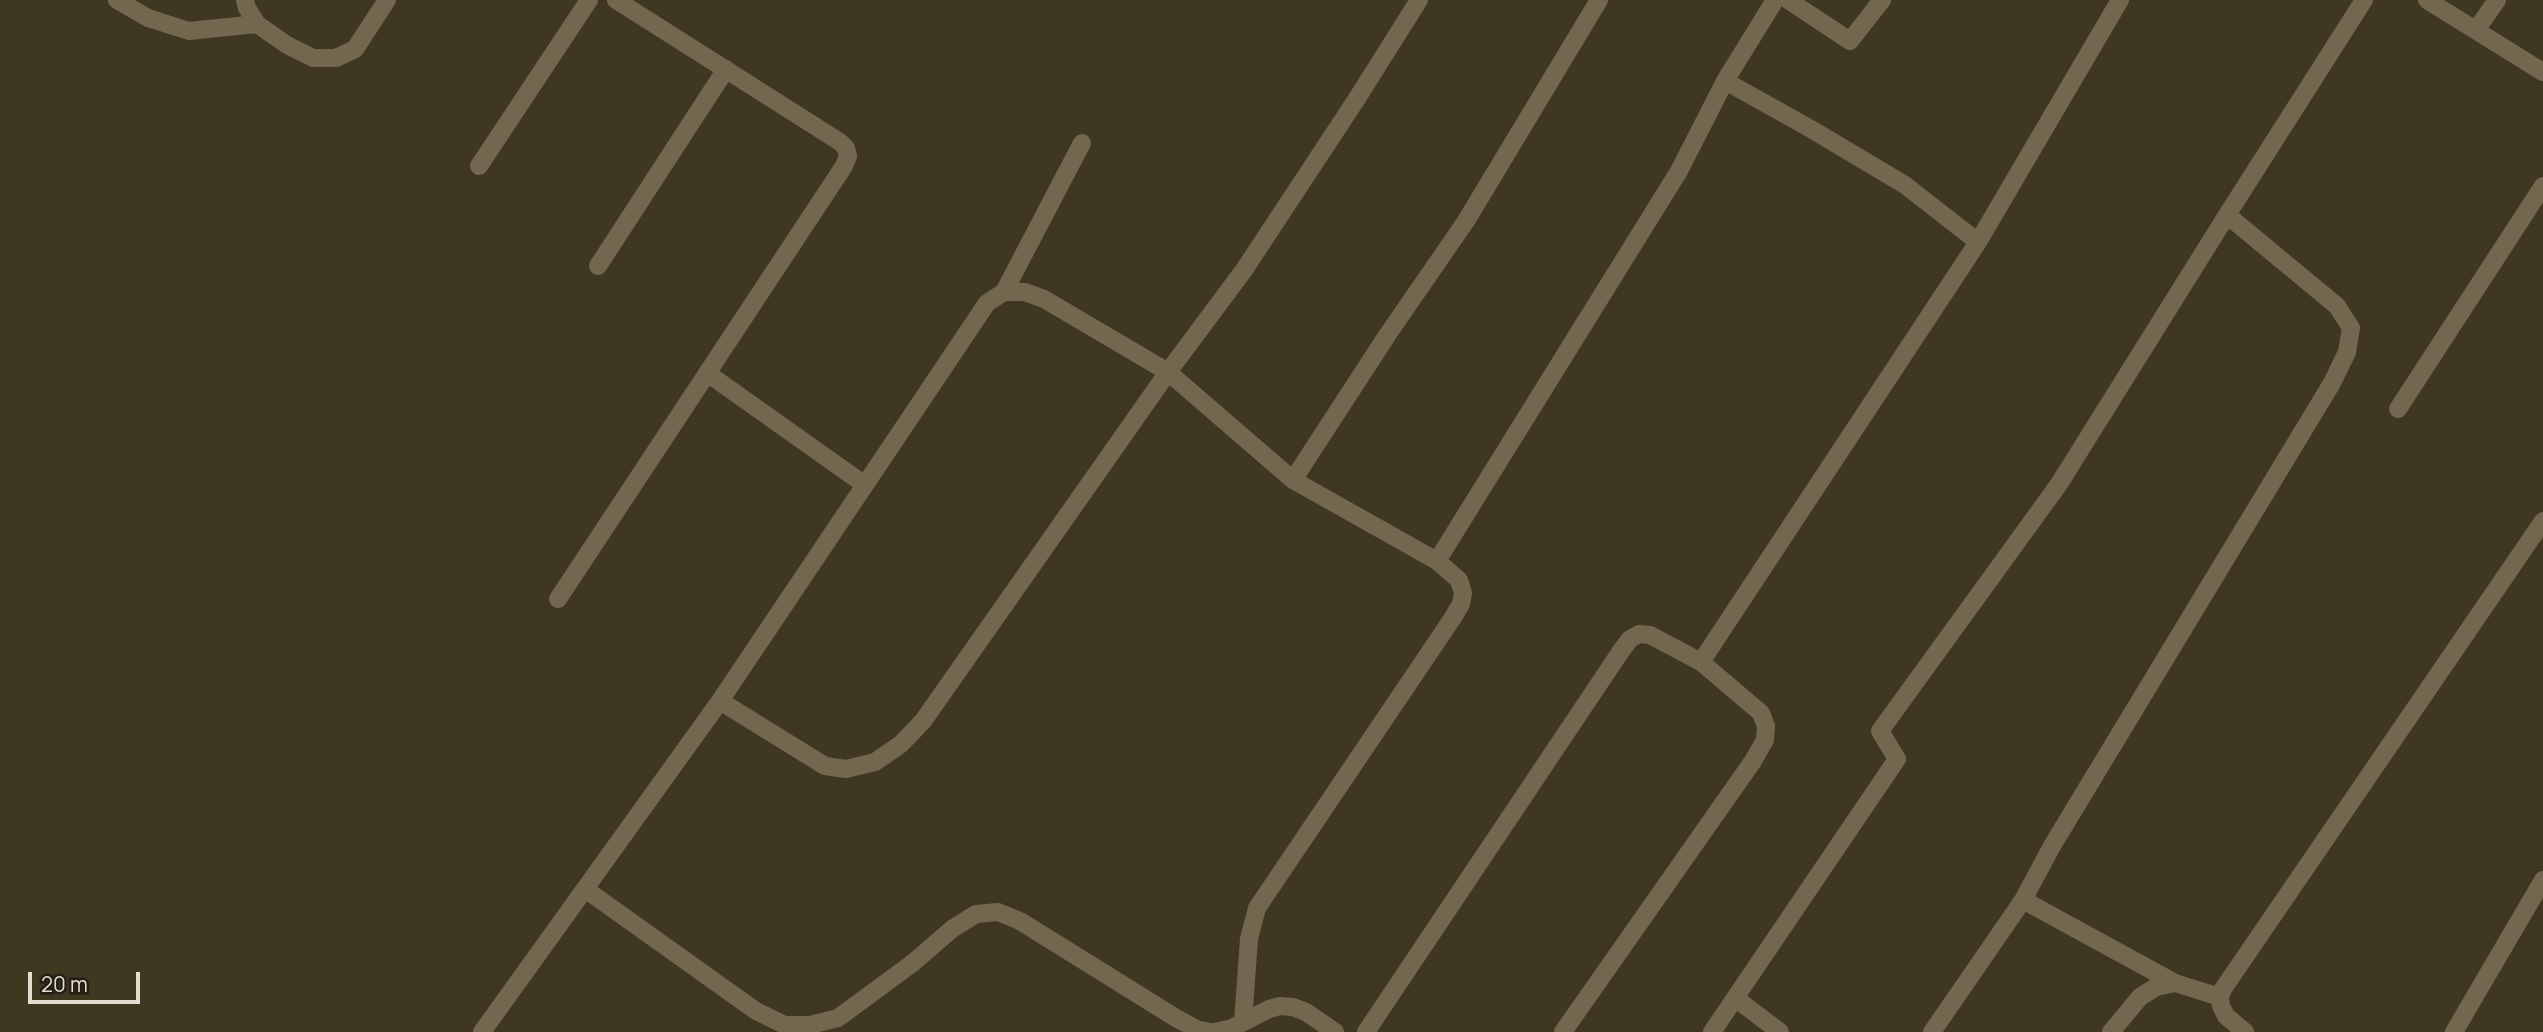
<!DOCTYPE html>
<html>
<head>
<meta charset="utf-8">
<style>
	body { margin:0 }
	#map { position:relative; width:2543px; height:1032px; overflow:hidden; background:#3f3720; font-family:Manrope,sans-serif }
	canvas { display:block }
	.scale { position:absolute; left:28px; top:972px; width:112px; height:32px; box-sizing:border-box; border:4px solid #e2ddcf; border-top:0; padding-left:9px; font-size:21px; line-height:24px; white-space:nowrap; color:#e2ddcf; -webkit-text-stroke:5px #231f15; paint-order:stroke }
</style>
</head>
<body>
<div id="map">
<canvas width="2543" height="1032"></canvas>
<div class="scale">20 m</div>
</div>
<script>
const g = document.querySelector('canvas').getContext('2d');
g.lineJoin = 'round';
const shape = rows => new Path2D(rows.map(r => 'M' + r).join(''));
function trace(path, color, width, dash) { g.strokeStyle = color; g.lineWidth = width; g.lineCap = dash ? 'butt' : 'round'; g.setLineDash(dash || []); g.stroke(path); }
const minor = shape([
	[117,0,148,18,189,31,257,24],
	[245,0,247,8,257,24,287,45,313,58,336,58,355,49,387,0],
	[1788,0,1850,41,1882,0],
	[2427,0,2543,72],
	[2476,30,2497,0],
	[1725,81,1775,0],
	[479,166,589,0],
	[598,266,726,69],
	[1004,292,1082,143],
	[707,373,865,485],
	[2398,409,2543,186],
	[1293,480,1388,334,1466,221,1599,0],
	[1437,561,1679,171,1725,81,1811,129,1905,185,1978,242],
	[558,599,844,166,848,156,846,148,840,142,616,0],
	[1701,662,1978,242,2120,0],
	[720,701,825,766,846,769,875,762,901,744,923,721,1168,372,1293,480,1437,561,1459,580,1463,593,1461,604,1452,619,1257,908,1249,939,1243,1022],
	[585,889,756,1011,785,1025,810,1025,838,1018,914,962,952,929,976,914,998,912,1020,921,1176,1018,1198,1030,1210,1032],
	[2023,900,2175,983],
	[1735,998,1780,1032],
	[482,1032,720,701,987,303,1004,292,1025,292,1044,299,1168,372,1244,270,1356,100,1419,0],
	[1215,1032,1232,1028,1269,1009,1280,1006,1293,1007,1306,1012,1335,1032],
	[1366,1032,1621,651,1630,639,1639,634,1650,635,1701,662,1761,713,1766,726,1765,740,1753,761,1563,1032],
	[1712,1032,1897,759,1880,731,2059,484,2227,215,2364,0],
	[1932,1032,2023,900,2052,846,2332,383,2347,352,2351,328,2337,306,2227,215],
	[2111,1032,2140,997,2156,987,2175,983,2220,997],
	[2245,1032,2226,1016,2221,1006,2220,997,2223,989,2543,521],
	[2454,1032,2543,880]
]);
trace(minor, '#726850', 18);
</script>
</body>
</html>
